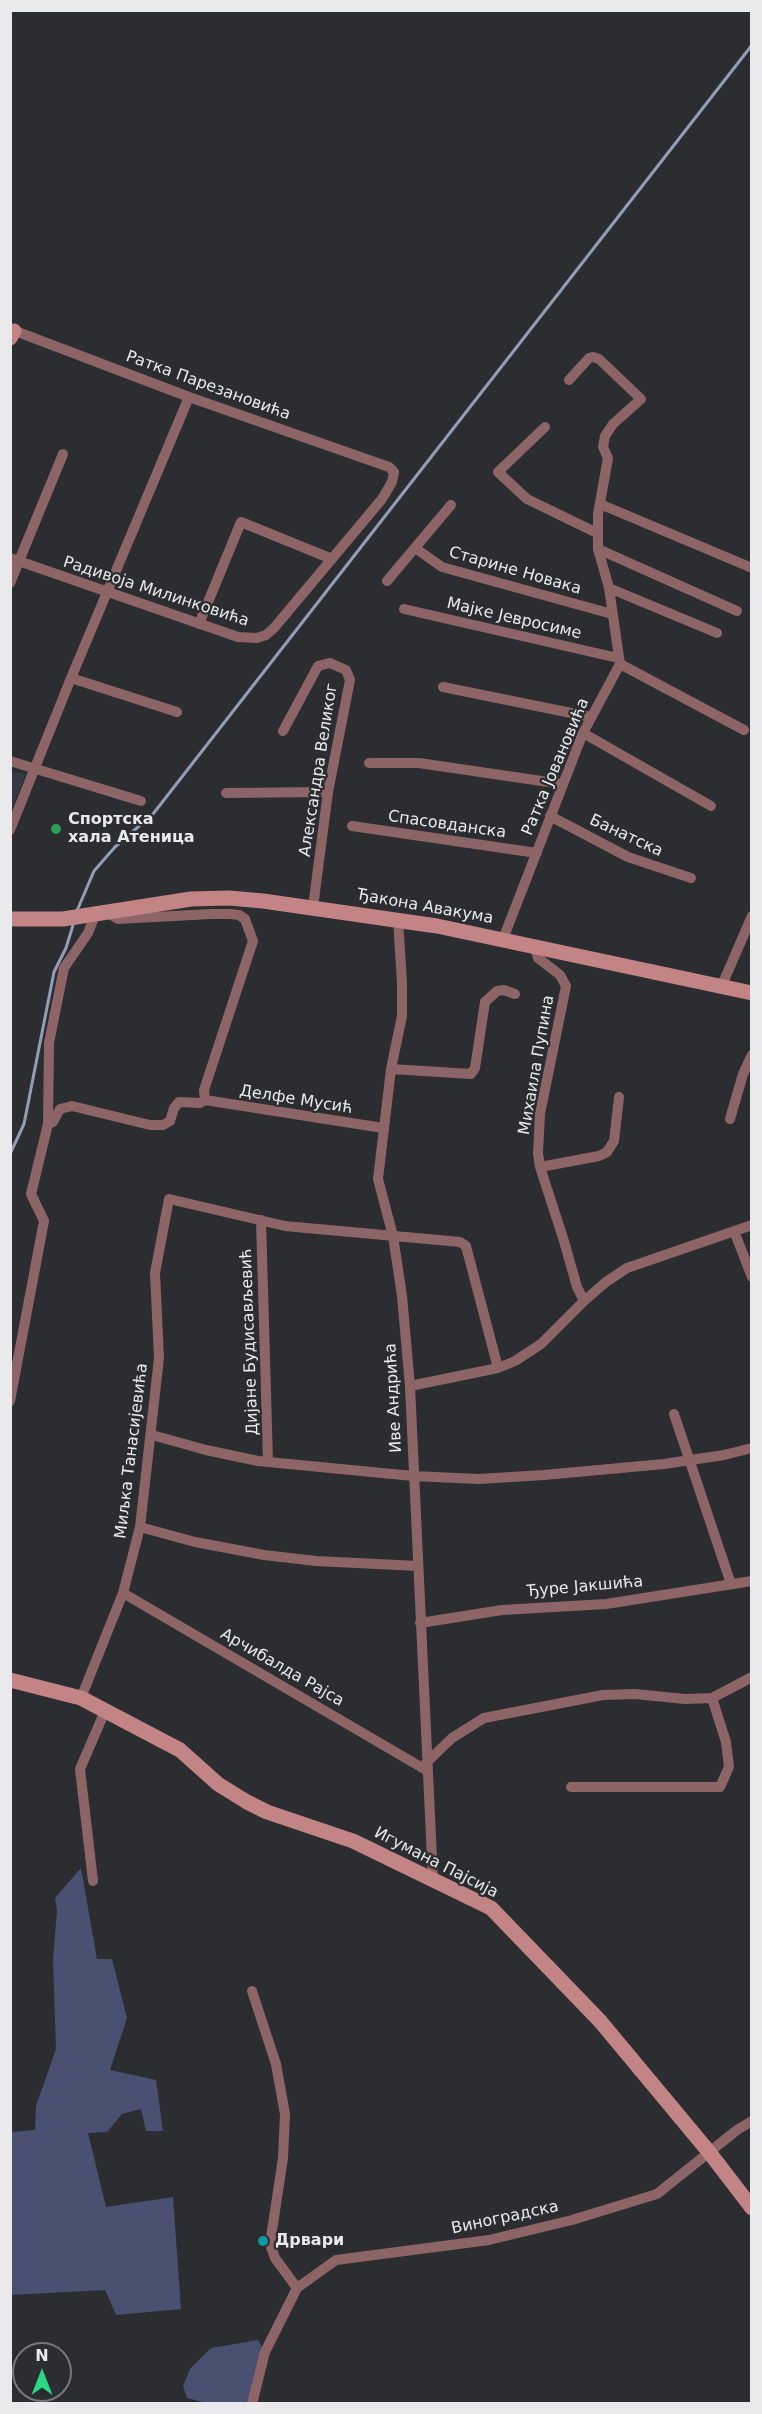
<!DOCTYPE html>
<html>
<head>
<meta charset="utf-8">
<style>
	body { margin:0 }
	#map { position:relative; width:762px; height:2414px; overflow:hidden; background:#2c2d31; font-family:"DejaVu Sans",sans-serif }
	canvas { display:block }
	.frame { position:absolute; inset:0; border:12px solid #eaeaed; pointer-events:none }
	.north { position:absolute; left:12px; top:2342px; width:60px; height:60px; box-sizing:border-box; background:#2c2d31; border:2px solid #78797c; border-radius:50%; rotate:0deg; font-size:16px; font-weight:700; line-height:24px; text-align:center; color:#eaeaed }
	.north::after { content:''; display:block; margin:auto; width:21px; height:27px; background:#2ad885; clip-path:polygon(50% 0,100% 100%,50% 72%,0 100%) }
</style>
</head>
<body>
<div id="map">
<canvas width="762" height="2414"></canvas>
<div class="frame"></div>
<div class="north">N</div>
</div>
<script>
const g = document.querySelector('canvas').getContext('2d');
g.lineJoin = 'round';
function fillPath(path, color) { g.fillStyle = color; g.fill(path, 'evenodd'); }
const shape = rows => new Path2D(rows.map(r => 'M' + r).join(''));
function trace(path, color, width, dash) { g.strokeStyle = color; g.lineWidth = width; g.lineCap = dash ? 'butt' : 'round'; g.setLineDash(dash || []); g.stroke(path); }
function label(font, color, halo, rows, align = 'center') {
  g.font = font + ' "DejaVu Sans",sans-serif'; g.lineWidth = 4.5; g.setLineDash([]); g.textBaseline = 'middle'; g.strokeStyle = halo; g.fillStyle = color; for (const [text, x, y, turn = 0] of rows) {
    g.save(); g.translate(x, y); g.rotate((+turn || 0) * Math.PI / 180); g.textAlign = isNaN(turn) ? turn : align; if (halo) g.strokeText(text, 0, 0); g.fillText(text, 0, 0); g.restore();
  }
}
const built = shape([
	[11,770,25,775,11,812,10,770]
]);
const forest = shape([
	[81,1868,97,1959,112,1959,127,2018,110,2070,156,2080,163,2131,146,2131,141,2109,122,2114,107,2132,88,2133,106,2207,173,2197,181,2309,116,2315,105,2290,11,2295,11,2132,35,2130,36,2106,56,2049,53,1960,57,1910,55,1898],
	[258,2340,265,2352,252,2403,207,2403,187,2398,183,2386,190,2369,211,2348]
]);
const stream = shape([
	[76,913,94,871,115,847,153,814,752,45],
	[10,1154,24,1124,54,972,66,948,74,922]
]);
const street = shape([
	[10,329,189,397,389,467,394,472,392,482,382,499,274,628,266,635,257,638,238,637,10,558],
	[545,427,498,472,527,499,597,533],
	[600,504,752,568],
	[415,548,442,567,612,614],
	[598,549,737,611],
	[387,581,451,505],
	[10,583,63,454],
	[609,588,717,633],
	[404,609,618,658],
	[199,624,241,522,332,559],
	[620,664,744,730],
	[71,678,177,712],
	[443,687,591,717],
	[283,731,318,666,330,663,346,670,350,680,328,792,313,907],
	[583,733,711,806],
	[10,761,141,801],
	[369,763,419,763,562,784],
	[226,793,328,792],
	[550,816,628,857,691,878],
	[352,826,537,853],
	[10,830,71,678,189,397],
	[108,913,118,919,211,914,230,914,239,915,245,919,253,941,204,1090,205,1100],
	[398,919,402,983,402,1016,391,1069,378,1179,393,1236,402,1296,410,1386,433,1880],
	[503,939,583,733,620,664,609,588,598,549,598,514,608,458,603,447,605,436,613,424,641,399,599,359,593,357,589,358,569,380],
	[534,945,538,958,560,975,566,986,540,1114,538,1153,540,1167,564,1241,577,1287,584,1301],
	[722,985,752,916],
	[391,1069,471,1074,475,1068,485,1002,497,991,504,990,515,994],
	[205,1100,383,1128],
	[730,1119,743,1074,752,1055],
	[48,1124,53,1122,60,1109,72,1106,150,1125,163,1125,170,1121,174,1108,179,1102,200,1103,205,1100],
	[540,1167,599,1156,607,1152,614,1141,619,1097],
	[261,1220,268,1462],
	[734,1231,752,1277],
	[410,1386,498,1368,515,1361,541,1344,584,1301,606,1282,627,1268,752,1225],
	[10,1401,44,1221,31,1194,48,1124,49,1043,64,968,88,933,95,915],
	[674,1414,731,1584],
	[152,1435,206,1450,258,1461,413,1476,479,1479,544,1475,664,1464,724,1455,752,1448],
	[140,1527,195,1542,264,1555,316,1561,418,1566],
	[123,1593,426,1770],
	[420,1623,502,1610,606,1604,752,1581],
	[81,1698,123,1593,140,1527,159,1358,155,1273,169,1199,285,1226,460,1242,466,1246,498,1368],
	[426,1763,452,1738,484,1718,603,1695,635,1694,685,1699,712,1698,752,1677],
	[571,1787,720,1787,729,1767,726,1742,712,1698],
	[93,1881,80,1769,105,1711],
	[252,1991,276,2064,285,2114,283,2158,270,2244,275,2258,297,2288],
	[252,2404,265,2352,297,2288,336,2260,489,2240,572,2220,657,2194,737,2130,752,2121]
]);
const secondary = shape([
	[10,338,14,331],
	[10,919,63,919,191,899,229,898,263,901,437,926,752,993],
	[10,1680,81,1698,180,1750,218,1784,247,1802,267,1812,353,1841,491,1908,600,2021,709,2152,752,2208]
]);
const markers = [
	[56,829,6,"#2e9e5b"],
	[263,2241,6,"#0f9aa8"]
];
const streetNames = [
	["Ратка Парезановића",208,386,20],
	["Старине Новака",515,571,16],
	["Радивоја Милинковића",156,592,18],
	["Мајке Јевросиме",514,619,13],
	["Ратка Јовановића",556,767,-67],
	["Александра Великог",319,770,-81],
	["Спасовданска",447,825,8],
	["Банатска",626,836,25],
	["Ђакона Авакума",425,907,10],
	["Михаила Пупина",537,1065,-80],
	["Делфе Мусић",296,1100,9],
	["Дијане Будисављевић",250,1342,-92],
	["Иве Андрића",394,1398,-93],
	["Миљка Танасијевића",132,1451,-83],
	["Ђуре Јакшића",585,1587,-5],
	["Арчибалда Рајса",282,1668,30],
	["Игумана Пајсија",436,1863,27],
	["Виноградска",505,2218,-12]
];
const poiNames = [
	["Спортска",68,820],
	["хала Атеница",68,838],
	["Дрвари",275,2241]
];
fillPath(built, '#353741');
fillPath(forest, '#495071');
trace(stream, '#929eb7', 3);
trace(street, '#8d6566', 10);
trace(secondary, '#c38485', 15);
for (const [x, y, r, color] of markers) { const dot = new Path2D(); dot.arc(x, y, r, 0, 2 * Math.PI); g.fillStyle = color; g.fill(dot); trace(dot, '#2c2d31', 2); }
label('16px', '#eaeaed', '#2c2d31', streetNames);
label('bold 16px', '#eaeaed', '#2c2d31', poiNames, 'left');
</script>
</body>
</html>
